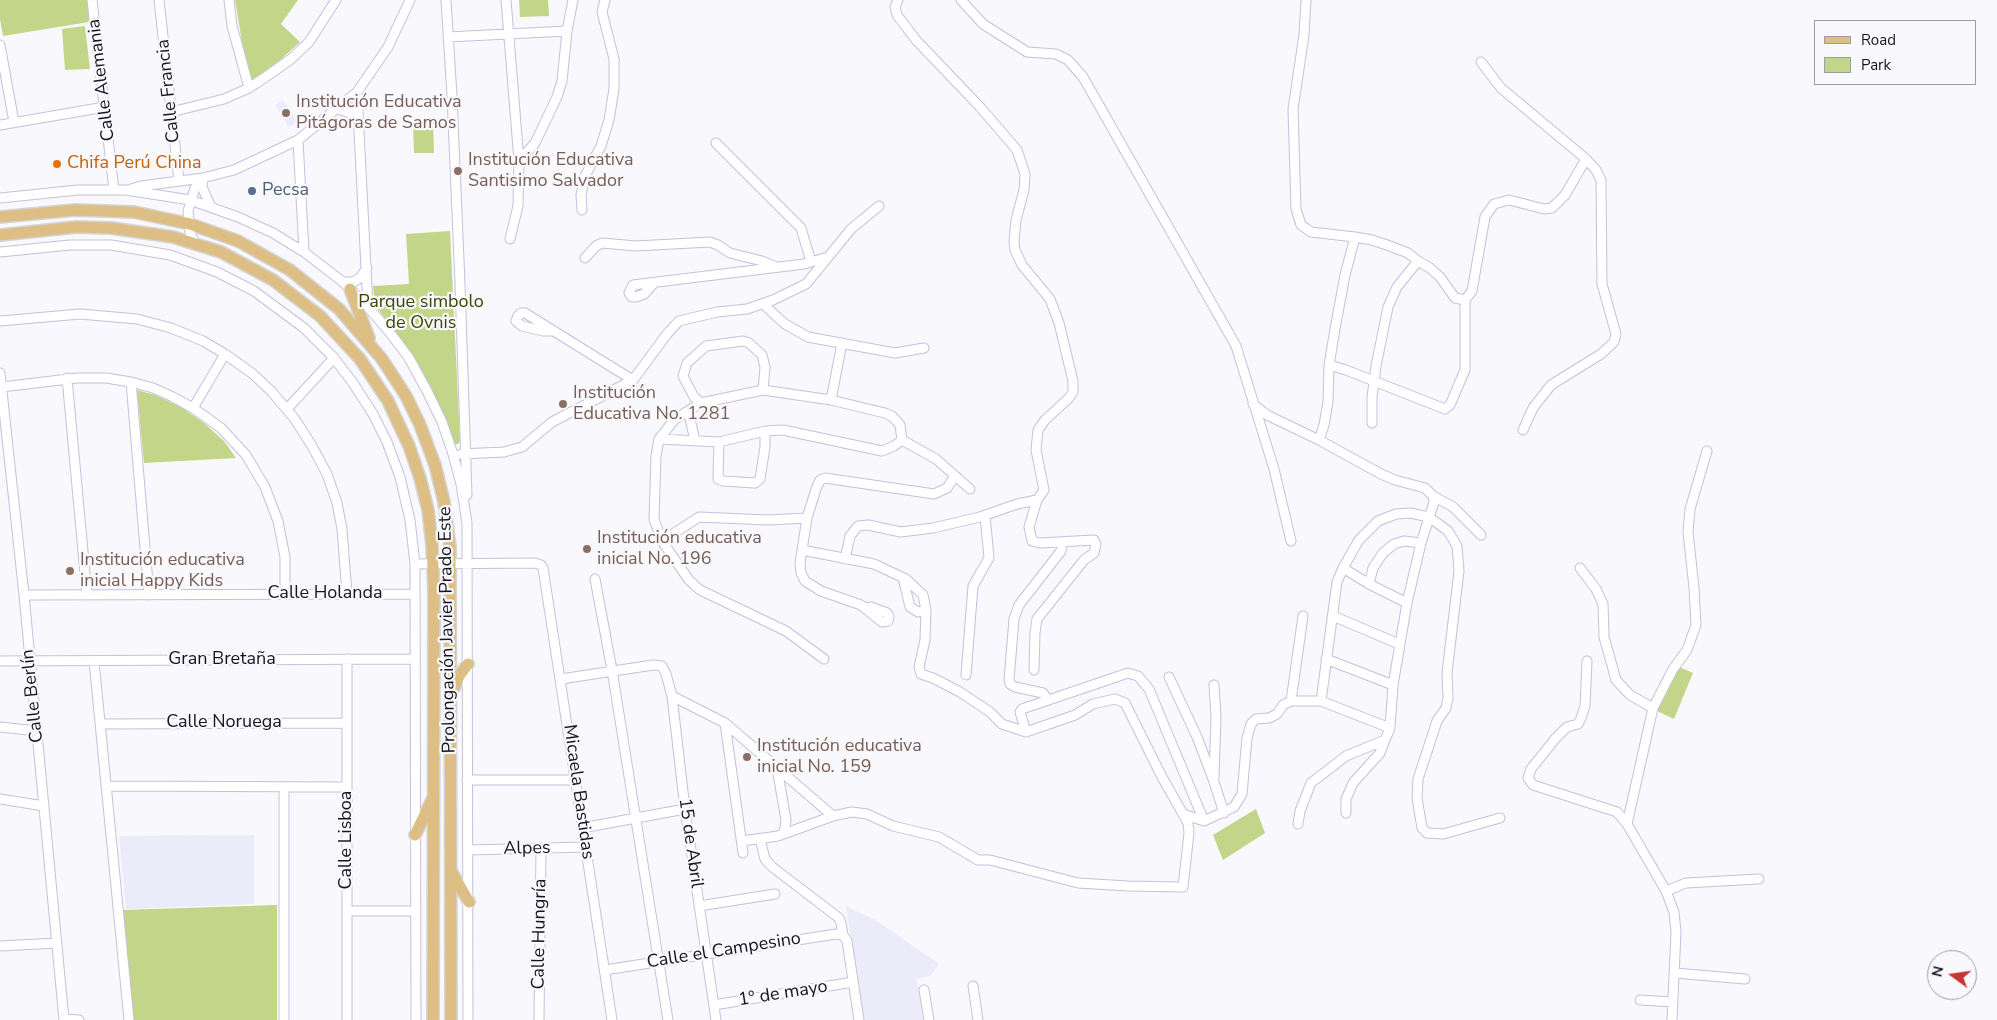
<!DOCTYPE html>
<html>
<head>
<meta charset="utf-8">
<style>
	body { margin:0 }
	#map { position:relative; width:1997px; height:1020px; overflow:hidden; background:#f8f8fd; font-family:"Nunito Sans",sans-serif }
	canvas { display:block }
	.legend { position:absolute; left:1814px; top:20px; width:162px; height:65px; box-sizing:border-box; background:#f8f8fd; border:1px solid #9e9da4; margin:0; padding:6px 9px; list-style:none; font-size:15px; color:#16141e }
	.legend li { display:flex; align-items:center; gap:10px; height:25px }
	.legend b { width:25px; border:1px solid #9e9da4 }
	.north { position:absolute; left:1927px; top:950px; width:50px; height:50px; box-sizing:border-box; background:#f8f8fd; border:1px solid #9e9da4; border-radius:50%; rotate:284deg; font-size:14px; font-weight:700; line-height:20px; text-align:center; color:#16141e }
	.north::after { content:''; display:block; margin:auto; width:18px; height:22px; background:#c53635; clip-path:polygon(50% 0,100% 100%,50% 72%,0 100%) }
</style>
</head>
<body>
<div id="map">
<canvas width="1997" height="1020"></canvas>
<ul class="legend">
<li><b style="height:6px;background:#ddbe85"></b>Road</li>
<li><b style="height:14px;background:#c2d589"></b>Park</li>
</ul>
<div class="north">N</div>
</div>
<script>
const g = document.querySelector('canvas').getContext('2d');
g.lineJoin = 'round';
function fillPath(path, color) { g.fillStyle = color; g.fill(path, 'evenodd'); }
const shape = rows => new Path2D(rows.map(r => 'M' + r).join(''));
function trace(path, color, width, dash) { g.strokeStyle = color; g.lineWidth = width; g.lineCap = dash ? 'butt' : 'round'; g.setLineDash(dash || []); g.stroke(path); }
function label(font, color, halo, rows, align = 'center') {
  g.font = font + ' "Nunito Sans",sans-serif'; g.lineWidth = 4.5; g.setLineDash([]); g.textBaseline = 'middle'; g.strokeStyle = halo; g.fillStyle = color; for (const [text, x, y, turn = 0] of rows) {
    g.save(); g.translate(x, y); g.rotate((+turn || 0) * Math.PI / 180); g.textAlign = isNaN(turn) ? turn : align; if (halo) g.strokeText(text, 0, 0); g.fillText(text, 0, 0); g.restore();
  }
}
const built = shape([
	[283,100,297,122,289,127,275,105],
	[254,835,254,904,126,909,119,836],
	[846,906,877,921,939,964,930,976,917,979,923,1020,863,1020]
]);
const green = shape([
	[0,0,88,0,89,22,3,36,0,19],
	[235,0,298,0,281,24,300,42,279,61,252,80,242,42],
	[519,0,548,0,549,16,520,17],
	[85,26,90,69,65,70,62,29],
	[433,122,434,153,414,153,413,123],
	[450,231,460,441,458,444,454,444,442,412,431,387,413,356,378,309,374,297,373,286,409,284,406,234],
	[137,390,155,395,181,407,204,423,224,441,236,458,144,463],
	[1677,666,1693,673,1674,719,1657,711],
	[1256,809,1265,833,1223,860,1213,835],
	[277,905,277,1020,133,1020,122,910]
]);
const minor = shape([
	[92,0,114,190],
	[159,0,179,181],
	[229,0,232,26,249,88],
	[446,0,452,96,460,283,467,495],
	[506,0,519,161,518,206,510,239],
	[961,0,983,24,1027,52,1056,54,1068,60,1083,77,1236,346,1274,469,1291,541],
	[1306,0,1304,35,1293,109,1296,209,1301,225,1311,232,1355,237],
	[448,37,567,31],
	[0,45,14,122],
	[1481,62,1501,88,1586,159,1596,170,1601,180,1602,284,1616,334,1614,342,1601,354,1551,385,1533,408,1523,430],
	[357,92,368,307],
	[337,109,358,115],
	[171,112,224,99,249,88,270,74,291,59,309,42,336,0],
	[0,125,105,107],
	[298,140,304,252],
	[716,143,801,228,811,262],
	[519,161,535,143,557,97,562,81,567,31,573,0],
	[203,179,202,187,211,207],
	[131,189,141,186,203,178,234,170,298,140,357,92,388,47,410,0],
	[0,198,78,190,126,190,190,200,238,217,273,233,304,252,343,282,368,307,391,334,409,358,427,391,442,422,453,454,461,484,467,523,468,1020],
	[582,210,581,195,585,176,601,146,609,120,614,89,614,59,602,12,605,0],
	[195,243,190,233,188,211,195,188,203,178],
	[0,252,70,245,111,245,170,255,217,272,254,291,304,328,334,358,353,383,373,414,387,442,400,477,410,520,415,564,416,1020],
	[585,258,596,246,602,243,636,246,710,242,718,245,730,253,762,261,774,266],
	[1418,261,1430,268,1440,277,1455,298,1465,300,1472,291,1485,217,1494,204,1509,200,1544,209,1552,208,1565,195,1586,159],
	[343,282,353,282,360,278,367,268],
	[654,283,644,294,636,297,632,297,629,293,633,285,804,264,828,257],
	[763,304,785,324,808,337,895,353,924,348],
	[0,321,80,314,137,319,171,328,203,341,225,354,253,374,272,392,294,418,312,446,327,474,337,503,342,529,347,594],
	[554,331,543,331,522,326,516,321,518,316,521,313,525,313,610,366,633,380],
	[1329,365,1346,370,1445,409,1450,405,1465,370,1465,300],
	[0,373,24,595,64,1020],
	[67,378,87,595],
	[131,382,149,595],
	[2,387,77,378,106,378,131,382,153,388,173,397,193,408,221,428,246,455,265,487,278,521,285,557,285,594],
	[831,400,842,343],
	[701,403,694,397,683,376,687,363,706,346,743,341,749,343,762,355,765,367,763,390],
	[1253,404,1267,415,1319,440,1381,474,1395,480,1425,488,1433,496,1434,502,1421,543,1407,603,1393,685,1390,728,1385,740,1346,756,1311,783,1300,811,1298,824],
	[193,408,225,354],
	[287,409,334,358],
	[688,411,695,440],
	[659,439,719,442,765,431,783,430,882,451,894,446,902,440],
	[1319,440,1324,425,1328,402,1329,365,1335,329,1345,275,1355,237,1372,240,1387,245,1408,253,1418,261,1397,287,1388,307,1376,366,1372,397,1372,423],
	[719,442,718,479,723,481,755,483,760,479,765,447,765,431],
	[461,454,504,452,522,447,552,422,633,380,667,334,679,321,717,312,747,309,773,300,806,284,851,229,879,206],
	[1433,496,1453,507,1481,535],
	[807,518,800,563,801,573,805,581,821,591,861,605,882,622,888,621,889,616,887,613,871,607,866,608],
	[662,541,699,517,768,520,807,518,816,489,820,480,825,478,934,494,947,488,955,476],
	[802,550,874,564,906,579,923,595,926,610,918,612,910,607,903,578],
	[845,559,850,536,858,526,868,525,901,532,933,528,980,517,1017,504,1037,500,1044,490,1036,450,1038,430,1045,420,1069,398,1073,392,1073,381,1059,323,1050,299,1022,265,1015,250,1014,241,1016,220,1024,190,1025,174,1017,150,980,107,916,40,897,15,895,7,898,0],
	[415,564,535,563,541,565,543,568,612,1020],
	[1343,568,1369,584,1407,603],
	[1580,568,1596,589,1603,604,1604,637,1616,680,1630,695,1653,708],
	[595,579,612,670,668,1020],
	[1369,584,1373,568,1383,553,1394,544,1404,541,1421,543],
	[24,595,415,594],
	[1333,616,1399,644],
	[347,659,347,1020],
	[824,659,786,631,700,590,689,580,662,541,654,519,656,456,659,439,675,419,701,403,763,390,831,400,885,413,892,416,900,425,902,440,936,459,970,489],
	[1326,659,1393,685],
	[0,661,415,659],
	[94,661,129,1020],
	[1587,661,1585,706,1581,718,1578,724,1567,727,1555,739,1531,769,1528,778,1533,785,1617,812,1627,824,1666,891,1674,912,1676,932,1672,1020],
	[1034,670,1035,633,1037,619,1084,560,1094,553,1096,544,1094,540,1040,543,1032,541,1029,527,1037,500],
	[966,675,973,586,989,558,985,515],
	[1169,677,1197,737,1213,779,1224,813],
	[561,679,653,665,662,666,666,674,672,696,685,809,716,1020],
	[672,696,725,723,833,816],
	[1048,700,1043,693,1015,687,1010,684,1009,680,1014,619,1019,605,1061,551,1062,546,1060,542],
	[1291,701,1303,616],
	[725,723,743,853],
	[101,724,347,723],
	[0,727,37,731],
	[1390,728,1321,701,1337,582,1343,568,1359,540,1378,521,1396,514,1410,513,1429,517,1448,531,1457,546,1459,571,1447,673,1448,698,1446,708,1437,721,1418,779,1417,798,1422,828,1427,833,1443,834,1500,818],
	[1026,732,1020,712,1022,709,1128,673,1138,676,1149,689,1204,821],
	[777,768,786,820,784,834],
	[1214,777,1216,717,1214,685],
	[467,780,576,780],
	[107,786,347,787],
	[284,787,284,1020],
	[0,799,44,806],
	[1346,813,1346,799,1353,783,1380,753,1385,740],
	[1183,814,1204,821,1234,807,1242,794,1247,738,1251,724,1256,719,1269,718,1277,714,1283,705,1291,701,1321,701],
	[1627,824,1653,708,1673,669,1687,650,1696,625,1694,588,1688,532,1690,509,1707,451],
	[582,828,685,809],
	[760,839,765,859,771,866,839,918,841,923,843,935,847,941,859,1020],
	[742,841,778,836,833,816,852,812,867,814,893,826,939,837,978,860,990,860,1078,883,1128,886,1183,887,1189,833,1188,823,1162,777,1125,703,1115,699,1093,704,1075,715,1026,732,1002,724,990,712,960,692,933,678,921,674,919,667,925,640,926,610],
	[468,850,586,847],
	[1666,891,1686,883,1759,879],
	[699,906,775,894],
	[347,911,416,911],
	[0,946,57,943],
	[605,970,836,934,843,935],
	[1675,973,1745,979],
	[973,986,978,1020],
	[924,990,929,1020],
	[1640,1000,1673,1002],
	[714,1005,853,982],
	[64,1019,79,1020],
	[539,1020,541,849]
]);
const major = shape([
	[0,217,75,210,134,212,190,224,238,241,290,270,339,309,382,359,406,396,420,425,435,465,444,502,450,547,451,1020],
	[0,235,76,227,111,228,173,237,221,252,273,280,320,316,360,359,388,401,409,446,420,478,428,510,432,545,434,591,433,1020],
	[350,289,369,338],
	[453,690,459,676,468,664],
	[415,835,433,798],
	[451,871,469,902]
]);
const markers = [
	[286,113,5,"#8d6e63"],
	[57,164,5,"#e8710a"],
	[458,171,5,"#8d6e63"],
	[252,191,5,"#5c6f8a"],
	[563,404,5,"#8d6e63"],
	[587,549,5,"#8d6e63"],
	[70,571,5,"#8d6e63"],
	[747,757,5,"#8d6e63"]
];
const streetNames = [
	["Calle Alemania",102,80,-97],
	["Calle Francia",169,91,-96],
	["Calle Holanda",325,594],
	["Prolongación Javier Prado Este",448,630,-91],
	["Gran Bretaña",222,660],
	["Calle Berlín",33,696,-96],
	["Calle Noruega",224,723],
	["Micaela Bastidas",578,792,82],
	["Calle Lisboa",347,840,-90],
	["15 de Abril",690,843,82],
	["Alpes",527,849,-1],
	["Calle Hungría",540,934,-89],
	["Calle el Campesino",724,951,-9],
	["1º de mayo",783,994,-9]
];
const educationNames = [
	["Institución Educativa",296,103],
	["Pitágoras de Samos",296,124],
	["Institución Educativa",468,161],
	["Santisimo Salvador",468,182],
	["Institución",573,394],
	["Educativa No. 1281",573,415],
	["Institución educativa",597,539],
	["inicial No. 196",597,560],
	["Institución educativa",80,561],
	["inicial Happy Kids",80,582],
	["Institución educativa",757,747],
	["inicial No. 159",757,768]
];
const foodNames = [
	["Chifa Perú China",67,164]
];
const serviceNames = [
	["Pecsa",262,191]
];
const parkNames = [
	["Parque simbolo",421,303],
	["de Ovnis",421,324]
];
fillPath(built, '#ecebf9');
fillPath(green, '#c2d589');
trace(minor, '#c4c1dc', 11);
trace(major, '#d5d5d6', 14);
trace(minor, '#fff', 9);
trace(major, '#ddbe85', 11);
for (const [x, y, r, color] of markers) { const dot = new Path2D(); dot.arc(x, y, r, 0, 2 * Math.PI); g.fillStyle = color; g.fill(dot); trace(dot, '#f8f8fd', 2); }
label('18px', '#16141e', '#f8f8fd', streetNames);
label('18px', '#785e54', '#f8f8fd', educationNames, 'left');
label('18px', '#c56008', '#f8f8fd', foodNames, 'left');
label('18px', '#4e5e75', '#f8f8fd', serviceNames, 'left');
label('18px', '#3a4602', '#f8f8fd', parkNames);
</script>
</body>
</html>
